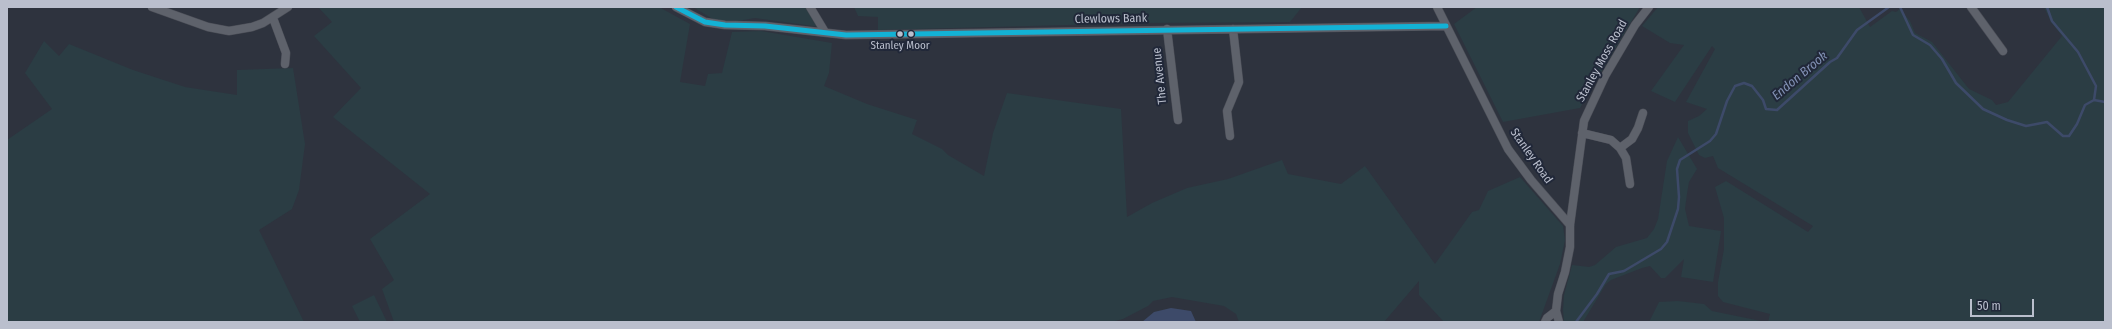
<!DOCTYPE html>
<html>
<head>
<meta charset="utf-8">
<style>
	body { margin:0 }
	#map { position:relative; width:2112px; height:329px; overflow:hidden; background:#2e333e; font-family:"Fira Sans Condensed",sans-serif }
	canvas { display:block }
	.frame { position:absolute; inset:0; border:8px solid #babfcd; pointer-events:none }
	.scale { position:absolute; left:1970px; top:299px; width:64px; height:18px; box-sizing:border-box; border:2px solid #babfcd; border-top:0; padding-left:5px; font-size:12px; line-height:14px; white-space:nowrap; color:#babfcd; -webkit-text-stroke:3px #212839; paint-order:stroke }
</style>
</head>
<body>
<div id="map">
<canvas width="2112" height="329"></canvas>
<div class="frame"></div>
<div class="scale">50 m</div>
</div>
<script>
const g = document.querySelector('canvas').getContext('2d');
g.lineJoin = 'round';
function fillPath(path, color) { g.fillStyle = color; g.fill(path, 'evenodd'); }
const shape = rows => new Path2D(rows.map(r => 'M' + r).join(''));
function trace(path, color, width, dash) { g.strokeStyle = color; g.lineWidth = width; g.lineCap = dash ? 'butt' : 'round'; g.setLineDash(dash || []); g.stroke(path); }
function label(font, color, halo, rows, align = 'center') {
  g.font = font + ' "Fira Sans Condensed",sans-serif'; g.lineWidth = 4; g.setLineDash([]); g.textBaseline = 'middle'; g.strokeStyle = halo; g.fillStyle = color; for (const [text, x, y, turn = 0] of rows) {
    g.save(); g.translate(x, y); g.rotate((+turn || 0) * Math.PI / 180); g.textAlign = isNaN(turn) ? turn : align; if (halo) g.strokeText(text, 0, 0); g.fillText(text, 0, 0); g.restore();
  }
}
const green = shape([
	[318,7,659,7,690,24,680,82,705,86,708,74,722,73,732,32,761,31,832,43,829,73,824,86,867,104,917,120,912,134,942,149,948,155,984,176,993,133,1007,93,1121,109,1127,217,1152,203,1187,188,1228,179,1282,160,1288,174,1341,184,1365,166,1435,264,1472,212,1479,210,1488,191,1520,177,1563,226,1565,240,1560,264,1539,322,1444,322,1419,295,1419,281,1384,322,1239,322,1236,314,1224,306,1172,297,1153,301,1148,306,1123,319,1111,322,394,322,382,289,394,280,370,239,430,194,333,117,361,88,314,36,332,22],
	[693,7,806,7,820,27,755,18,738,21,716,21],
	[854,7,1302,7,1290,22,1144,23,878,30,878,17,858,16],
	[1477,7,1640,7,1580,108,1503,122,1454,24],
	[1658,7,1859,7,1870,27,1892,11,1896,12,1900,9,1910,21,1915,33,1932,42,1969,89,1992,100,1996,105,2008,102,2062,36,2051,22,2044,7,2105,7,2105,322,1768,322,1770,314,1723,302,1718,296,1718,282,1724,249,1724,218,1715,187,1726,181,1808,232,1813,226,1718,168,1713,156,1705,158,1699,155,1688,133,1688,121,1699,116,1707,109,1686,102,1715,49,1712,46,1675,102,1651,91,1684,45,1670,43,1642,26],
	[44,41,59,56,69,44,133,70,185,87,237,95,237,70,293,68,305,144,299,190,292,209,259,230,304,322,7,322,7,140,52,109,25,73],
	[1678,137,1697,169,1689,182,1687,194,1685,209,1689,226,1721,231,1713,282,1681,277,1684,259,1665,278,1661,278,1650,266,1642,268,1611,280,1606,284,1583,322,1564,322,1563,310,1564,295,1572,265,1589,267,1595,265,1616,247,1647,238,1654,229,1658,219,1667,161],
	[374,295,387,322,360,322,352,306],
	[1678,301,1704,304,1712,311,1766,322,1649,322,1659,302]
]);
const water = shape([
	[1171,308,1191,311,1196,322,1142,322,1154,312]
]);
const stream = shape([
	[1900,7,1913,35,1930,45,1942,59,1956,83,1983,109,2007,120,2026,126,2047,122,2063,136,2069,136,2077,124,2085,105,2094,100,2105,102],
	[2047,7,2052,21,2078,52,2096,86,2094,100],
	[1576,322,1597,294,1609,274,1624,271,1661,249,1667,242,1678,209,1679,197,1677,169,1680,160,1710,141,1716,134,1727,101,1735,86,1744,83,1752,86,1763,100,1766,109,1777,110,1830,62,1837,58,1857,30,1889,7]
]);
const minor = shape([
	[152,7,208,27,229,31,252,27,263,23,288,7],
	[676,7,705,22,725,25,765,26,846,35,1446,26],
	[810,7,825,32],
	[1437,7,1508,149,1531,180,1570,225],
	[1971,7,2003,51],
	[273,18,286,53,285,64],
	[1167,29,1178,120],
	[1582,133,1611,140,1620,148,1626,158,1630,184],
	[1230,136,1227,111,1239,82,1233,29],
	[1620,148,1632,139,1638,128,1643,113],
	[1545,322,1547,318,1556,311],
	[1559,322,1556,311,1558,294,1565,272,1570,247,1570,225,1584,121,1605,76,1635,25,1649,7]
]);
const bus1 = shape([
	[676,7,705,22,725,25,765,26,846,35,1446,26]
]);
const markers = [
	[900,34,3.5,"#babfcd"],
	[911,34,3.5,"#babfcd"]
];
const busNames = [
	["Stanley Moor",900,46]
];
const streetNames = [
	["Clewlows Bank",1111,19,-1],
	["Stanley Moss Road",1602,61,-61],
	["The Avenue",1160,76,-96],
	["Stanley Road",1531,156,55]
];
const waterNames = [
	["Endon Brook",1800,76,-40]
];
fillPath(green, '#2b3d44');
fillPath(water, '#3d4a69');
trace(stream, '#3d4a69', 2.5);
trace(minor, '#4b4e57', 9);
trace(minor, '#5e626b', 8);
trace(bus1, '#13b2d5', 5);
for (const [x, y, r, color] of markers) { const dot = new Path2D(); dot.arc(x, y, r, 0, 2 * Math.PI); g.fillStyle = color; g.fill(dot); trace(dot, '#212839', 1.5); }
label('11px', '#babfcd', '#212839', busNames);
label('12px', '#babfcd', '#212839', streetNames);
label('italic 13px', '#8190b3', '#212839', waterNames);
</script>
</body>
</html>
